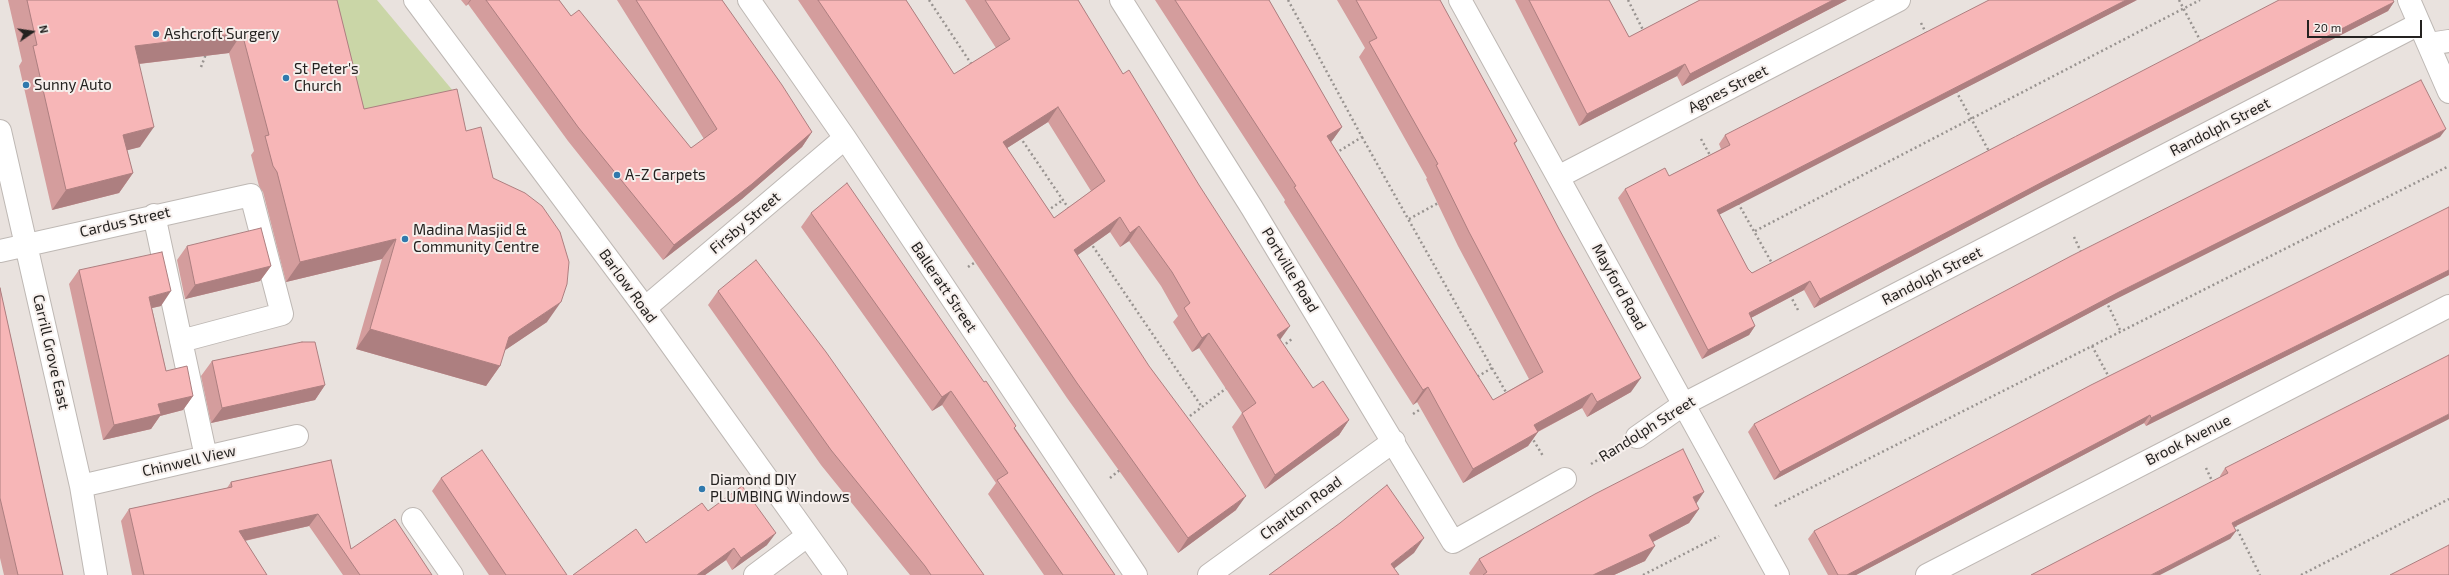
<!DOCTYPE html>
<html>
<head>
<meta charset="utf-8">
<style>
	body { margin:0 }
	#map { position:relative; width:2449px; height:575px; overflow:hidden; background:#e9e2de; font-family:"Exo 2",sans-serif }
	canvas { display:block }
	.north { position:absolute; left:12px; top:12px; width:40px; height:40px; -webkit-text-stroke:3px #f6efec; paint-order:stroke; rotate:77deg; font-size:11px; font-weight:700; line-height:16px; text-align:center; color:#242220 }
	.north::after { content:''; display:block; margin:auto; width:14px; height:18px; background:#242220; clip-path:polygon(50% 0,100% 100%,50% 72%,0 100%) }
	.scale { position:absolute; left:2307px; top:20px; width:115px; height:18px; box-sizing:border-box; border:2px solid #242220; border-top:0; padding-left:5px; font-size:12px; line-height:14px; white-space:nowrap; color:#242220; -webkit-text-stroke:3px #f6efec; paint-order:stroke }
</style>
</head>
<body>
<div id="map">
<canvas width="2449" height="575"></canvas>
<div class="north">N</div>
<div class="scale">20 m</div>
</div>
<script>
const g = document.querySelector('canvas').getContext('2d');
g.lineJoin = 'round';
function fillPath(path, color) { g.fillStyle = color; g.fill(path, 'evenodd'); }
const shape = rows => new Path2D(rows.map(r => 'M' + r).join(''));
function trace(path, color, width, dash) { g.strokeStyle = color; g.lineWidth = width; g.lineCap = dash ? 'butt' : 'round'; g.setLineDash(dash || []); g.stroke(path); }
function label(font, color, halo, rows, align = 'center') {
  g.font = font + ' "Exo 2",sans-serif'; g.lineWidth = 4; g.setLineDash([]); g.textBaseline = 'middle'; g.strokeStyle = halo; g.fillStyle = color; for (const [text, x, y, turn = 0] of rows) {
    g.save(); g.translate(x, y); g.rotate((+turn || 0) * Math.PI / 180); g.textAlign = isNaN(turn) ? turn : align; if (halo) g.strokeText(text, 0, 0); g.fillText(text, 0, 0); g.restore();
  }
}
const green = shape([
	[335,0,377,0,459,98,350,129]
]);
const path = shape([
	[929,0,972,65],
	[1288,0,1362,137,1336,153],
	[1628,0,1644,32],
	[2179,0,2201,42],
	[1921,23,1927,35],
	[201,67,206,54],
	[1956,91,1990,153],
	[1020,137,1069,209],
	[1362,137,1492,368,1475,378],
	[1701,139,1711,157],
	[1738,203,1773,265],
	[1047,211,1063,200],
	[1409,219,1440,202],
	[1755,231,2200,0],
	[2074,237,2082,254],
	[1090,242,1202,407],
	[968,267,977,261],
	[1790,295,1798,310],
	[2106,301,2121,332],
	[2092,346,2110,379],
	[1282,347,1293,338],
	[1492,368,1507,394],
	[1413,414,1424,407],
	[1186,419,1228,387],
	[1531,436,1543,456],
	[1591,464,1611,452],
	[2206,468,2213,483],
	[1110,478,1121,469],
	[1775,506,2449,166],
	[2235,525,2260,575],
	[1643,575,1719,536],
	[2301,575,2449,499]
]);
const minor = shape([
	[415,0,645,308,836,575],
	[749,0,845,138,1136,575],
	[1121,0,1252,208,1453,542,1565,479],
	[1460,0,1778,575],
	[2409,0,2449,92],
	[2429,44,2449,41],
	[0,131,81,486,96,575],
	[1558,177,1899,0],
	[154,215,206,457],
	[0,251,251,195,282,314,181,341],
	[645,308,845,138],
	[1637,437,1684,404,2419,24],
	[81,486,297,436],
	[413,519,452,575],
	[755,575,807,536],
	[1209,575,1394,441],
	[1927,575,2449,306]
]);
const wall = shape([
	[8,0,337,0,364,109,466,131,493,178,547,322,505,350,500,366,486,386,356,349,382,259,286,282,263,192,259,186,251,155,254,151,229,53,139,64,140,147,127,150,133,173,119,193,52,210,19,66,22,61],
	[461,0,559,0,571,16,691,148,704,139,617,0,722,0,812,132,802,147,742,199,663,260,568,141,468,4,466,6],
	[798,0,906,0,954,74,996,48,965,0,1078,0,1280,340,1313,388,1349,420,1339,435,1265,489,1232,427,1242,413,1199,348,1192,352,1173,322,1178,316,1161,286,1129,241,1120,247,1110,232,1077,255,1236,510,1178,553,1067,398],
	[1048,122,1091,191,1054,218,1007,148],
	[1155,0,1269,0,1342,127,1331,142,1493,400,1529,379,1458,246,1426,179,1427,178,1359,57,1365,48,1337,0,1440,0,1517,141,1515,144,1631,392,1587,417,1582,408,1538,432,1528,446,1463,483,1417,402,1413,405,1397,380,1284,202,1285,200],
	[1515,0,1609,0,1629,37,1700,0,1847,0,1682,86,1677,76,1579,126],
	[2137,0,1719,214,1748,269,1752,273,2394,2,2388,11,2043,187,1814,308,1804,290,1751,318,1755,326,1749,335,1702,359,1618,198,1625,189,1669,176,1721,149,1719,144,1725,135],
	[2440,137,2114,300,1774,480,1748,432,1754,424],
	[2449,207,2449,275,2146,426,2144,423,1856,575,1828,575,1808,539,1814,531],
	[811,213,1015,428,1115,575,1044,575,988,494,996,483,942,405,932,411,801,227],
	[187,246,271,266,260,281,185,299,177,260],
	[79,270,161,306,152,308,166,371,193,396,183,410,160,416,151,429,103,440,69,284],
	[0,288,63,575,4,575,0,558],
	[718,291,926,494,984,575,910,575,821,465,708,305],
	[212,361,325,385,315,400,211,423,201,376],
	[2449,419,2234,527,2236,531,2230,539,2220,476,2225,468],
	[331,460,351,549,432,575,343,575,309,526,245,541,267,575,132,575,121,521,129,509,227,488,231,482],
	[441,478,567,575,489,575,432,491],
	[1696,504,1699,509,1689,523,1653,542,1645,561,1614,575,1470,575,1469,573,1479,559],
	[708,511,767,545,732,570,726,560,705,575,573,575,646,543]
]);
const shadedWall = shape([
	[470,0,471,0,468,4,466,6],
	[1833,0,1847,0,1682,86,1690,74],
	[2126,0,2137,0,1711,219,1717,210],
	[2394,2,2388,11,2043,187,1814,308,1820,299,2050,178],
	[242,33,229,53,121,66,135,46],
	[1685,64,1677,76,1579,126,1587,114],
	[1058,107,1048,122,993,157,1003,142],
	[154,127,140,147,109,155,123,135],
	[1342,127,1332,141,1317,151,1327,136],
	[2446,129,2440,137,2114,300,1774,480,1780,472,2119,292],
	[812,132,802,147,742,199,663,260,674,245],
	[133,173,119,193,52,210,66,190],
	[1120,217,1110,232,1064,265,1074,250],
	[1139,226,1129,241,1120,247,1130,233],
	[396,239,382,259,286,282,300,262],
	[271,266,260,281,185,299,195,285],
	[2449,270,2449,275,2146,426,2151,418],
	[1810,281,1804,290,1743,322,1749,313],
	[171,291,161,306,139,311,149,297],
	[561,302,547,322,495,357,509,337],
	[1290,326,1280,340,1277,335],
	[1755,326,1749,335,1702,359,1708,350],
	[370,329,500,366,486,386,356,349],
	[1209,333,1199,348,1192,352,1202,338],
	[1641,378,1631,392,1587,417,1597,402],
	[325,385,315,400,211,423,222,408],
	[1428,387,1417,402,1413,405,1423,390],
	[951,391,942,405,932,411,942,397],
	[1592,393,1582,408,1524,439,1534,425],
	[193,396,183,410,160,416,151,429,103,440,114,425,158,404],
	[2449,414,2449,419,2226,531,2232,523],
	[2150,415,2144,423,1856,575,1847,575],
	[1349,420,1339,435,1265,489,1275,475],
	[1538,432,1528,446,1463,483,1473,469],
	[1704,492,1694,507,1693,497],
	[1246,496,1236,510,1178,553,1188,538],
	[1699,509,1689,523,1639,549,1649,535],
	[318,514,309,526,230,544,239,531],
	[2236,531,2230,539,2160,575,2151,575],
	[776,533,767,545,732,570,741,558],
	[1424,538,1414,553,1386,575,1391,564],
	[1655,546,1645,561,1614,575,1593,575],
	[734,548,726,560,705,575,697,575]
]);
const building = shape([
	[27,0,337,0,364,109,457,89,466,131,481,127,493,178,525,193,542,206,560,232,569,262,567,284,561,302,509,337,500,366,370,329,396,239,300,262,277,172,273,166,265,136,269,135,242,33,135,46,154,127,123,135,133,173,66,190,33,46,37,45,27,0],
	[486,0,559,0,571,16,579,10,691,148,717,129,636,0,722,0,782,85,812,132,752,184,674,245,578,127,486,0],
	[818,0,906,0,954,74,1010,39,985,0,1078,0,1123,74,1129,70,1199,185,1290,326,1277,335,1313,388,1323,381,1349,420,1275,475,1242,413,1256,403,1209,333,1202,338,1184,308,1190,303,1172,272,1139,226,1130,233,1120,217,1074,250,1149,366,1246,496,1188,538,1077,383,818,0],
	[1058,107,1105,181,1054,218,1003,142,1058,107],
	[1175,0,1269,0,1342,127,1327,136,1493,400,1543,372,1469,232,1436,165,1438,164,1369,42,1377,38,1356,0,1440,0,1517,141,1514,143,1559,229,1641,378,1597,402,1592,393,1534,425,1538,432,1473,469,1428,387,1423,390,1407,365,1294,187,1296,186,1175,0],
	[1529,0,1609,0,1629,37,1700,0,1833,0,1690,74,1685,64,1587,114,1529,0],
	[1989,0,2126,0,1717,210,1748,269,1752,273,2279,0,2393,0,2394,2,2050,178,1820,299,1810,281,1749,313,1755,326,1708,350,1625,189,1665,168,1669,176,1730,145,1725,135,1989,0],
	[2421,80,2446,129,2119,292,1780,472,1754,424,2071,256,2421,80],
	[847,183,984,382,986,381,1016,426,1014,428,1115,575,1063,575,997,480,1008,473,951,391,942,397,811,213,847,183],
	[2449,207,2449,270,2151,418,2150,415,1847,575,1838,575,1814,531,2091,385,2449,207],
	[261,228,271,266,195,285,187,246,261,228],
	[162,252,171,291,149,297,166,371,187,366,193,396,158,404,161,414,114,425,79,270,162,252],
	[756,260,826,352,926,494,984,575,931,575,925,566,831,450,718,291,756,260],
	[0,288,63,575,18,575,0,498,0,288],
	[302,342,315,342,325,385,222,408,212,361,302,342],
	[2449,355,2449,414,2232,523,2236,531,2151,575,2031,575,2228,473,2225,468,2449,355],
	[1683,449,1704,492,1693,497,1699,509,1649,535,1655,546,1593,575,1483,575,1487,572,1479,559,1595,494,1683,449],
	[482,450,567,575,506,575,441,478,482,450],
	[331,460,351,549,395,519,432,575,360,575,318,514,239,531,267,575,144,575,129,509,232,487,231,482,331,460],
	[1387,485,1424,538,1391,564,1399,575,1269,575,1340,523,1387,485],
	[742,486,776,533,741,558,734,548,697,575,573,575,636,529,646,543,702,503,708,511,742,486],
	[2449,545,2449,575,2390,575,2449,545]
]);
const markers = [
	[156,34,4,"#3079ad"],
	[286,78,4,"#3079ad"],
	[26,85,4,"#3079ad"],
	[617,175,4,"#3079ad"],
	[405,239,4,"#3079ad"],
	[702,489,4,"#3079ad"]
];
const poiNames = [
	["Ashcroft Surgery",164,34],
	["St Peter's",294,69],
	["Church",294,86],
	["Sunny Auto",34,85],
	["A-Z Carpets",625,175],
	["Madina Masjid &",413,230],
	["Community Centre",413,247],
	["Diamond DIY",710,480],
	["PLUMBING Windows",710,497]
];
const streetNames = [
	["Agnes Street",1728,89,-27],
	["Randolph Street",2220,127,-27],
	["Cardus Street",125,222,-13],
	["Firsby Street",745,223,-40],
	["Portville Road",1290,270,59],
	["Randolph Street",1932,276,-27],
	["Barlow Road",628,286,54],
	["Balleratt Street",944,287,56],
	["Mayford Road",1619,287,61],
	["Carrill Grove East",51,352,77],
	["Randolph Street",1647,429,-32],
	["Brook Avenue",2188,440,-27],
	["Chinwell View",189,461,-13],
	["Charlton Road",1301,508,-36]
];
fillPath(green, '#cad6a7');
trace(minor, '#beb8b4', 24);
trace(path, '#989390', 2.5, [2, 3]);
trace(minor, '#fff', 22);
fillPath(wall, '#d49d9d');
fillPath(shadedWall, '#ad7f80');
fillPath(building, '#f7b6b7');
trace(building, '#ad7f80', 1);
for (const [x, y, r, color] of markers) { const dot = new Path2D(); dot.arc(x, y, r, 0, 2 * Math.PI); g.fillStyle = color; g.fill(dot); trace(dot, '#f6efec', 1.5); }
label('15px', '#242220', '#f6efec', poiNames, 'left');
label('15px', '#242220', '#f6efec', streetNames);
</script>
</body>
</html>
